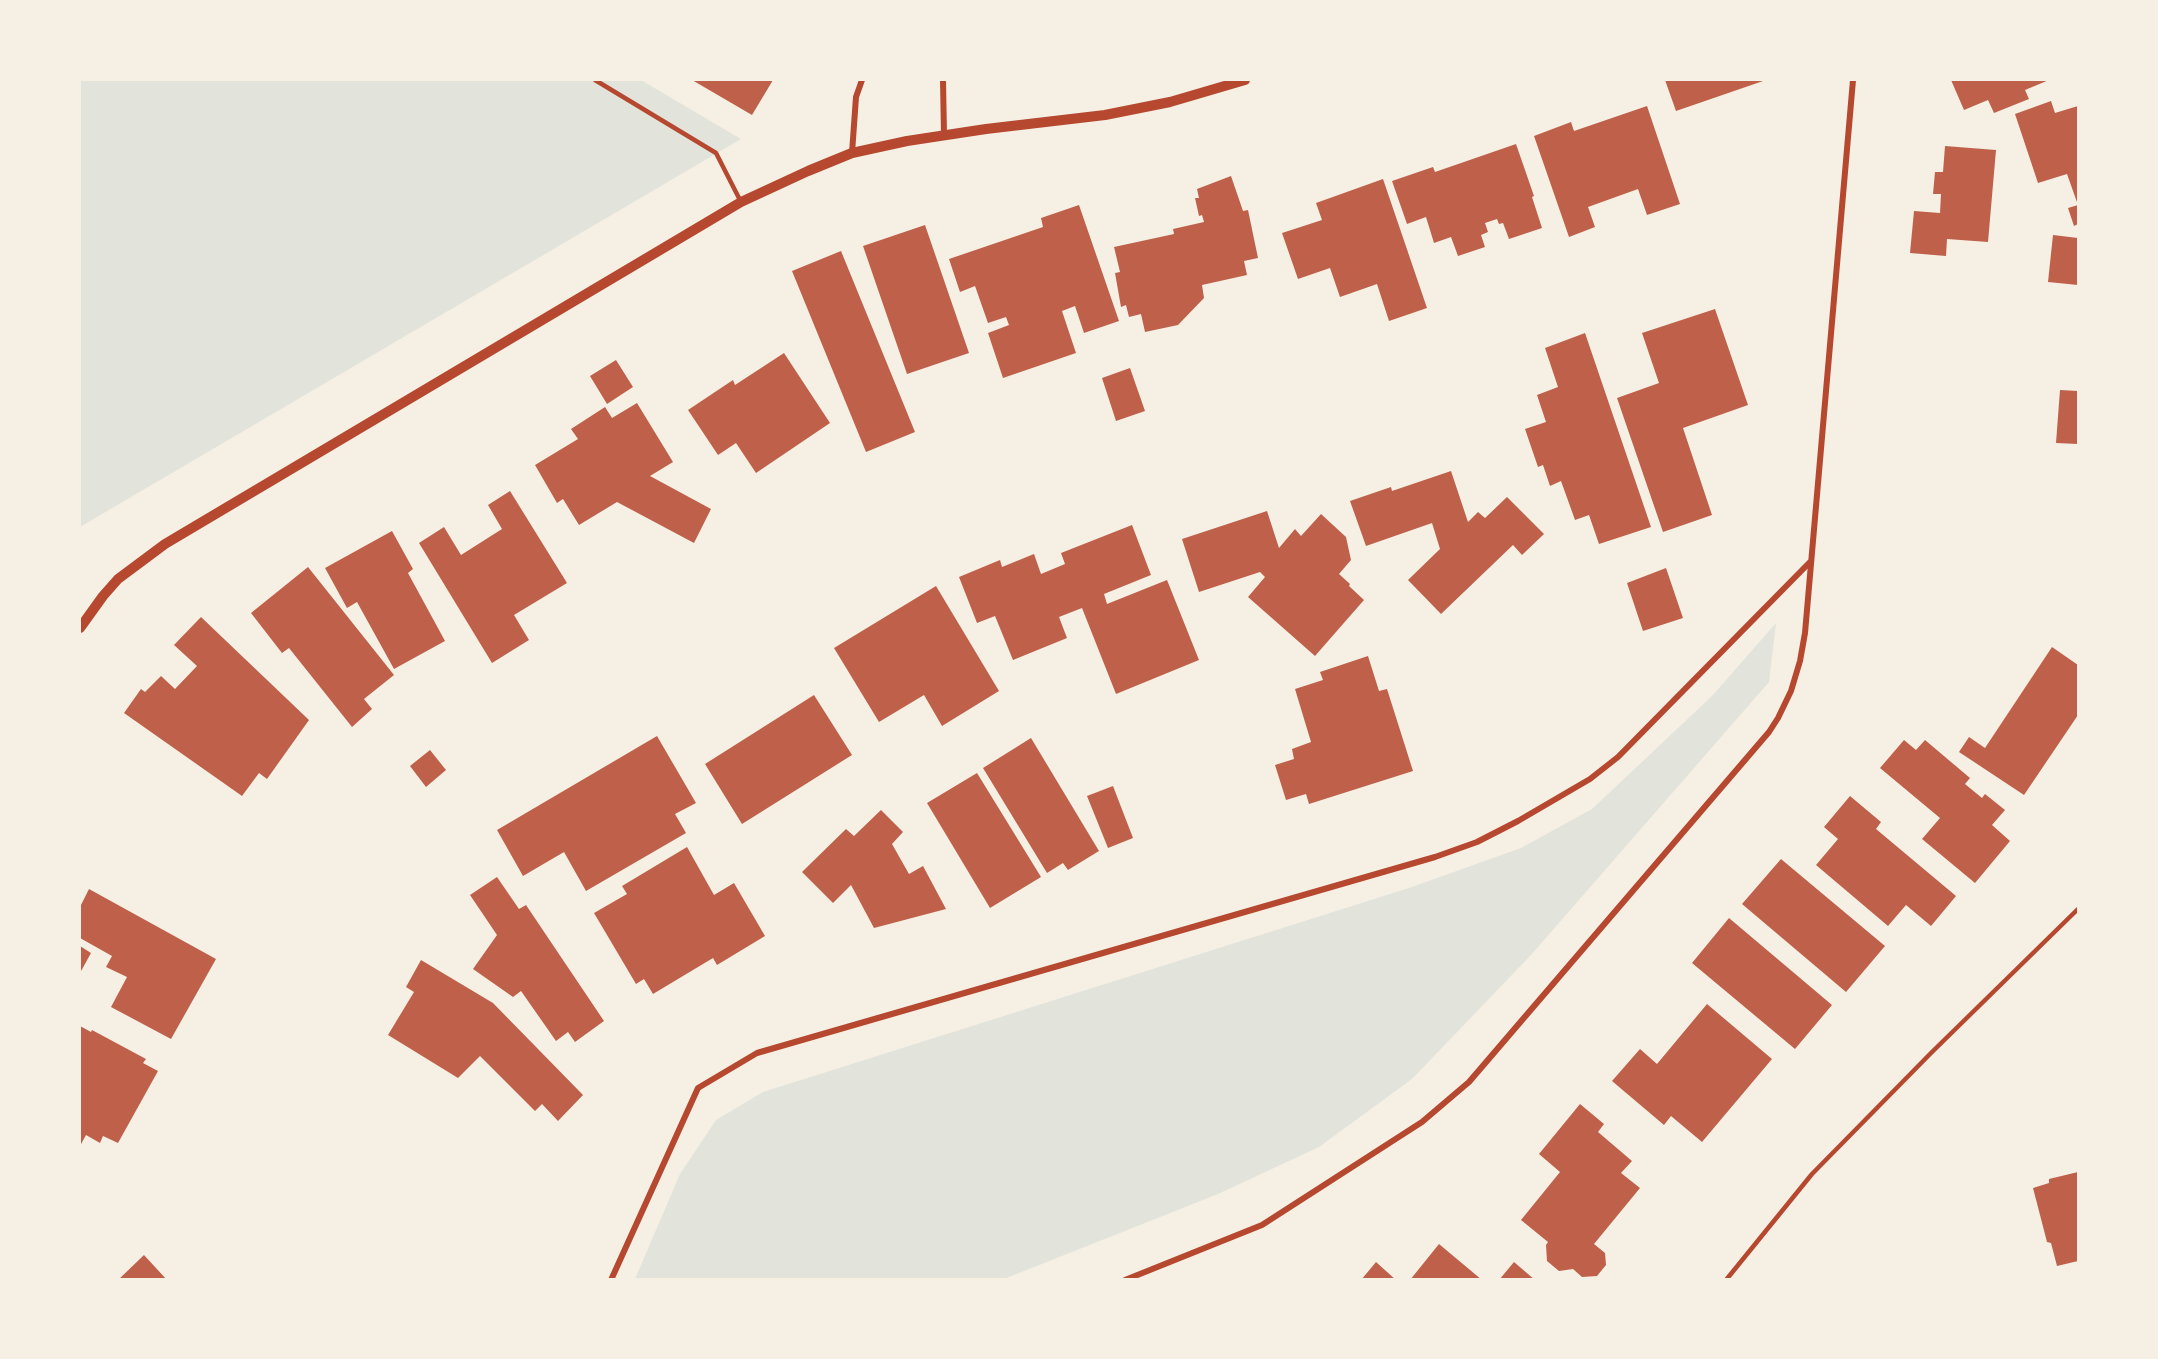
<!DOCTYPE html>
<html>
<head>
<meta charset="utf-8">
<style>
	body { margin:0 }
	#map { position:relative; width:2158px; height:1359px; overflow:hidden; background:#f6efe4; font-family:"PT Sans Narrow",sans-serif }
	canvas { display:block }
	.frame { position:absolute; inset:0; border:81px solid #f6efe4; pointer-events:none }
</style>
</head>
<body>
<div id="map">
<canvas width="2158" height="1359"></canvas>
<div class="frame"></div>
</div>
<script>
const g = document.querySelector('canvas').getContext('2d');
g.lineJoin = 'round';
function fillPath(path, color) { g.fillStyle = color; g.fill(path, 'evenodd'); }
const shape = rows => new Path2D(rows.map(r => 'M' + r).join(''));
function trace(path, color, width, dash) { g.strokeStyle = color; g.lineWidth = width; g.lineCap = dash ? 'butt' : 'round'; g.setLineDash(dash || []); g.stroke(path); }
const green = shape([
	[80,80,641,80,741,139,80,527],
	[1776,623,1769,682,1531,955,1412,1079,1319,1147,1218,1194,1004,1279,635,1279,680,1174,716,1120,763,1092,1409,888,1521,848,1592,809,1712,696]
]);
const building = shape([
	[692,80,773,80,752,115],
	[1665,80,1766,80,1676,111],
	[1951,80,2049,80,2025,90,2029,99,1994,113,1988,100,1964,110],
	[2051,101,2055,113,2078,106,2078,224,2074,226,2068,208,2078,205,2067,174,2038,183,2015,114],
	[1647,106,1680,204,1647,215,1638,189,1588,207,1595,227,1569,237,1534,136,1571,122,1574,131],
	[1516,144,1534,196,1532,197,1542,228,1509,239,1503,223,1499,224,1497,219,1485,223,1488,232,1481,235,1485,247,1458,256,1451,237,1434,243,1426,217,1407,224,1392,181,1433,167,1435,172],
	[1945,146,1996,150,1988,242,1947,239,1946,256,1910,253,1914,211,1940,213,1941,194,1933,194,1935,172,1943,172],
	[1231,176,1243,211,1248,210,1258,258,1244,261,1247,275,1202,285,1204,298,1178,325,1145,332,1141,314,1129,317,1126,305,1121,307,1115,273,1120,272,1114,247,1174,234,1173,229,1204,222,1202,215,1199,216,1195,198,1199,198,1197,189],
	[1383,179,1427,308,1389,321,1377,284,1340,297,1330,268,1298,279,1282,233,1322,220,1316,203],
	[1079,205,1119,321,1084,333,1075,306,1062,311,1076,353,1003,378,988,333,1009,325,1006,317,988,323,975,286,960,292,949,259,1043,227,1041,218],
	[925,225,969,353,907,374,863,246],
	[2053,235,2078,238,2078,285,2048,282],
	[841,251,915,432,866,452,792,271],
	[1715,309,1748,405,1683,428,1712,515,1663,532,1617,398,1659,383,1642,333],
	[1585,333,1651,527,1599,544,1589,515,1575,520,1561,481,1550,486,1543,465,1538,467,1525,429,1546,422,1537,395,1558,387,1545,348],
	[784,353,830,423,756,473,736,443,718,455,688,410,733,380,735,385],
	[616,360,633,387,607,404,590,376],
	[1130,368,1145,411,1116,421,1102,378],
	[2060,390,2078,391,2078,444,2056,443],
	[637,403,673,462,650,476,711,509,694,543,617,502,579,525,563,499,557,503,535,465,578,439,571,429,605,407,612,418],
	[1451,471,1468,522,1478,512,1485,518,1507,497,1544,534,1522,555,1513,545,1441,614,1408,580,1440,549,1432,523,1366,546,1350,501,1391,487,1392,491],
	[510,491,567,583,514,615,529,640,492,663,419,543,444,527,461,555,502,529,488,505],
	[1267,511,1279,548,1295,529,1301,536,1321,514,1346,537,1351,560,1339,574,1350,584,1349,586,1364,600,1315,656,1248,597,1265,577,1260,572,1199,592,1182,539],
	[1132,525,1151,575,1104,594,1107,604,1167,580,1199,660,1116,694,1082,608,1059,617,1067,638,1013,660,995,616,977,623,959,577,1000,560,1002,567,1034,554,1041,574,1065,564,1061,553],
	[392,531,413,569,408,573,445,641,394,669,357,602,347,608,325,568],
	[308,567,394,675,364,699,372,709,352,727,289,648,282,653,251,613],
	[1666,568,1683,618,1643,631,1627,583],
	[936,586,999,691,942,726,924,695,879,722,834,648],
	[201,617,309,720,267,779,259,773,242,796,124,713,141,689,145,692,161,676,175,689,197,666,174,645],
	[2052,647,2078,665,2078,715,2024,795,1959,752,1969,737,1985,748],
	[1368,656,1379,691,1387,689,1413,771,1309,804,1306,794,1286,800,1275,765,1294,759,1292,749,1311,742,1295,689,1323,680,1320,672],
	[814,695,852,755,742,824,705,764],
	[657,736,696,803,675,814,686,833,586,891,564,852,523,876,497,830],
	[1031,738,1099,851,1068,870,1063,863,1047,873,983,768],
	[1904,740,1916,750,1925,740,1970,778,1965,784,1982,798,1985,794,2005,810,1992,825,2010,841,1975,883,1922,839,1940,818,1880,768],
	[430,750,446,770,426,787,410,766],
	[977,773,1041,877,990,908,927,803],
	[1113,786,1133,838,1108,848,1087,796],
	[1850,796,1881,822,1876,829,1956,896,1931,926,1906,905,1888,926,1816,865,1838,839,1824,827],
	[881,810,903,832,892,844,909,874,923,866,946,909,874,928,851,885,833,903,802,872,846,829,854,836],
	[687,847,714,895,734,883,765,936,717,965,713,958,653,994,644,979,636,984,594,913,627,894,622,886],
	[1781,859,1885,946,1846,992,1742,904],
	[497,877,519,909,526,905,604,1021,575,1042,568,1032,556,1041,521,991,513,997,473,969,497,935,470,895],
	[89,889,216,959,171,1039,111,1007,127,977,106,967,112,956,80,938,80,907],
	[1729,918,1832,1005,1795,1049,1692,963],
	[80,946,91,953,80,973],
	[421,960,493,1003,583,1095,558,1121,542,1104,535,1111,480,1056,458,1078,388,1035,414,992,406,987],
	[1707,1004,1772,1059,1702,1142,1671,1116,1664,1125,1612,1081,1640,1049,1657,1064],
	[80,1026,91,1032,92,1030,146,1059,143,1063,158,1071,118,1143,103,1136,100,1143,86,1135,80,1146],
	[1580,1104,1604,1124,1598,1132,1632,1161,1621,1173,1640,1188,1594,1244,1605,1253,1606,1265,1597,1276,1582,1277,1573,1269,1559,1271,1547,1261,1546,1245,1548,1242,1521,1220,1560,1172,1539,1154],
	[2078,1172,2078,1261,2057,1266,2051,1243,2047,1242,2033,1188,2049,1183,2049,1179],
	[1439,1244,1482,1280,1410,1280],
	[144,1255,167,1280,118,1280],
	[1376,1262,1396,1280,1361,1280],
	[1514,1262,1535,1280,1499,1280]
]);
const service = shape([
	[595,80,716,153,741,202],
	[1726,1280,1812,1174,1931,1053,2078,909]
]);
const minor = shape([
	[943,80,944,135],
	[852,153,856,97,862,80],
	[611,1280,698,1088,757,1053,1435,857,1477,842,1518,821,1590,779,1618,757,1811,561],
	[1125,1280,1262,1225,1422,1122,1469,1082,1769,732,1778,718,1791,691,1800,661,1805,633,1853,80]
]);
const tertiary = shape([
	[80,628,103,596,118,579,165,544,741,202,808,171,852,153,907,141,986,129,1105,115,1170,102,1245,80]
]);
fillPath(green, '#e2e4dc');
fillPath(building, '#bf614a');
trace(service, '#b5482f', 4.5);
trace(minor, '#b5482f', 6);
trace(tertiary, '#b5482f', 10);
</script>
</body>
</html>
